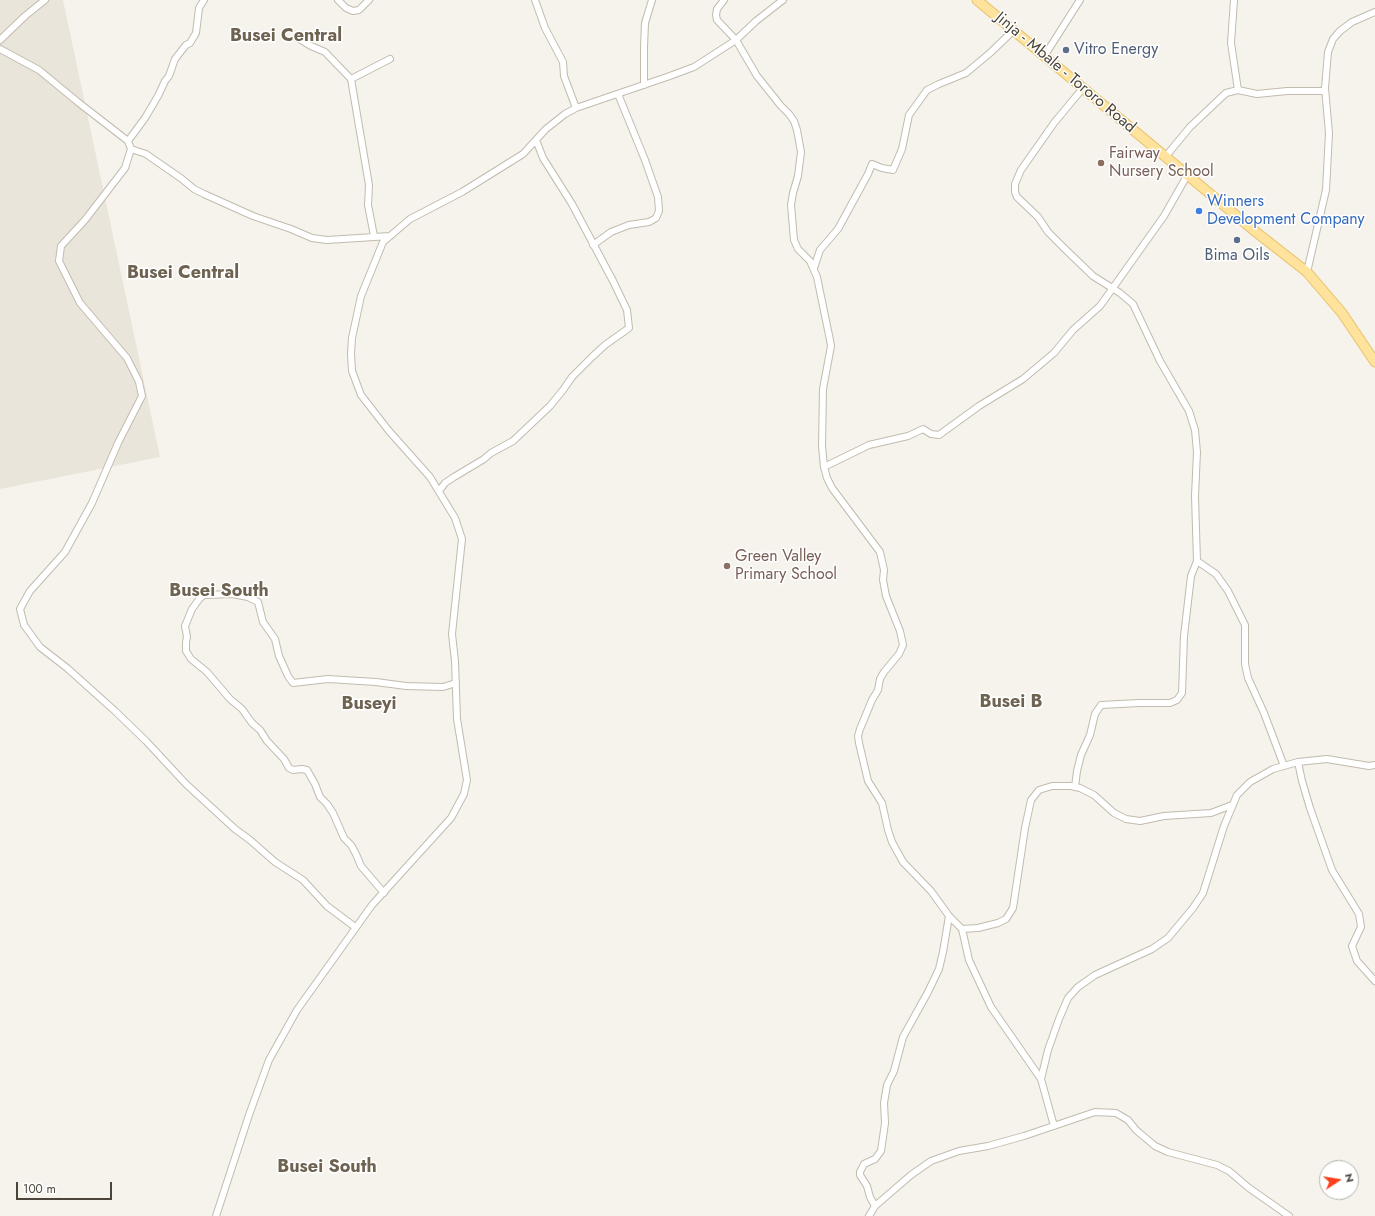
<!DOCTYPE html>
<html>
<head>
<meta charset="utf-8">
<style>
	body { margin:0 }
	#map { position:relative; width:1375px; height:1216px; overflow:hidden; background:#f6f3ec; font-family:Jost,sans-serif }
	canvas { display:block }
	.north { position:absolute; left:1319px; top:1160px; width:40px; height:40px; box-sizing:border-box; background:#fff; border:1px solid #b7b4b0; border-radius:50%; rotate:78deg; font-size:11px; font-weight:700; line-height:16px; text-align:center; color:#4b4439 }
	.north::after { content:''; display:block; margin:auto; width:14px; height:18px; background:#fc3f1d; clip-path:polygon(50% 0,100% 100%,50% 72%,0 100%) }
	.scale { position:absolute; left:16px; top:1182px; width:96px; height:18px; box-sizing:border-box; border:2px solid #4b4439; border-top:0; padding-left:5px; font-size:12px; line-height:14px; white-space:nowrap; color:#4b4439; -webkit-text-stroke:3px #fff; paint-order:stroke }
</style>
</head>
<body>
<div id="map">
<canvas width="1375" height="1216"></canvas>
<div class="north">N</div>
<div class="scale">100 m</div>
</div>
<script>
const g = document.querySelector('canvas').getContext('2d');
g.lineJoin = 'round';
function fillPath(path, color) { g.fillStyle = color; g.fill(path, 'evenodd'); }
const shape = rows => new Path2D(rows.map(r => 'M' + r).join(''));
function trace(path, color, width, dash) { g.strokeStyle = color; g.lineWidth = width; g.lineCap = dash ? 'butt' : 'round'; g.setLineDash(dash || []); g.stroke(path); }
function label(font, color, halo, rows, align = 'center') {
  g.font = font + ' Jost,sans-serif'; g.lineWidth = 3; g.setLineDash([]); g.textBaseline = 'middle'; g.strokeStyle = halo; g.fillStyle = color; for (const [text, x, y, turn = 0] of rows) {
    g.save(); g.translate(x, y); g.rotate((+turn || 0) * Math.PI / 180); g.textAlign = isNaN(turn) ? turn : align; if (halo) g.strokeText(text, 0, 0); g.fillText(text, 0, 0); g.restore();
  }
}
const residential = shape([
	[0,0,63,0,160,457,0,489]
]);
const street = shape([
	[338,0,346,8,353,11,359,10,369,0],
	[535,0,545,28,563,62,564,76,576,108],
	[724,0,717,9,716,15,717,20,736,40,757,76,781,106,789,114,794,121,797,130,801,152,798,176,793,193,791,205,794,240,798,249,810,261,817,277,830,340,831,346,823,389,822,446,824,467,827,478,832,488,880,552,884,570,883,580,886,596,900,631,903,645,899,654,884,672,880,679,878,690,872,700,860,729,858,736,859,743,868,781,882,803,888,830,892,842,903,862,931,891,949,916,962,929,969,960,991,1007,1041,1079],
	[1234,0,1231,43,1238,90],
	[296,37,311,46,325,52,351,79],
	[0,40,25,16,45,0],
	[0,49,39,70,79,103,128,141,131,149,146,154,182,179,194,189,204,194,253,216,291,229,312,238,327,240,390,236],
	[1045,55,1080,0],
	[644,85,644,47,645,23,652,0],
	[128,141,145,118,158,96,165,81,169,76,175,59,186,45,190,43,196,33,199,8,204,0],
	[131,149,125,168,85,220,61,246,59,261,80,303,127,358,139,382,142,396,118,443,92,503,65,552,30,591,20,609,24,625,40,647,67,668,115,711,146,741,186,784,235,829,250,840,275,862,303,880,327,906,355,927],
	[1166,156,1190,127,1226,93,1238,90,1257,94,1287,91,1325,91],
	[374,236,368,205,369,185,351,79,390,59],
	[593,245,611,232,629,225,649,222,656,218,659,211,658,197,645,160,618,94],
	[814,268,820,250,838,229,868,174,872,164,882,168,893,170,902,149,909,115,927,90,939,84,966,73,990,53,1014,30],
	[1307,272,1326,190,1329,133,1325,88,1328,52,1333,39,1340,31,1352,22,1375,12],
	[824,467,869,445,908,436,923,429,931,434,939,435,979,406,1023,379,1054,353,1073,330,1100,306,1164,216,1188,174],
	[439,491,445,483,454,477,484,459,491,453,513,441,550,406,563,390,572,377,592,357,605,345,629,328,627,310,613,281,572,204,543,158,536,140],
	[1197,561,1216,574,1228,591,1245,625,1245,664,1248,678,1264,713,1284,766],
	[1298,762,1302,781,1310,808,1332,870,1359,914,1361,927,1352,946,1357,961,1375,981],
	[1075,787,1077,771,1081,755,1090,735,1095,714,1101,705,1139,703,1170,703,1177,700,1182,693,1184,636,1191,576,1197,561,1195,496,1197,452,1195,430,1189,411,1160,361,1133,304,1120,293,1093,276,1064,248,1048,232,1038,217,1017,197,1015,192,1015,184,1021,170,1054,123,1083,88],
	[384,893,361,866,356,854,351,845,344,838,333,813,327,804,320,797,315,784,307,770,302,769,293,770,289,768,284,759,267,741,260,730,252,723,242,709,230,699,207,672,191,659,186,651,186,642,187,637,185,626,192,609,200,598,204,595,232,594,248,597,258,602,263,622,275,639,279,656,288,676,293,683,328,679,376,682,406,686,443,687,456,683],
	[962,929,978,928,998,923,1006,919,1013,908,1025,828,1031,800,1039,790,1052,786,1071,786,1080,788,1094,795,1114,813,1126,819,1140,821,1164,816,1211,813,1232,805],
	[1054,1126,1041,1079,1048,1050,1059,1019,1068,998,1078,987,1095,975,1152,949,1168,938,1193,908,1203,893,1224,826,1237,795,1250,782,1273,769,1298,762,1327,759,1369,766,1375,765],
	[875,1206,870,1197,867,1186,860,1175,860,1172,864,1164,875,1159,881,1151,885,1123,884,1103,887,1085,894,1071,903,1037,928,992,939,969,943,952,949,916],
	[216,1216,249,1115,269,1060,297,1010,372,905,451,818,464,794,467,780,457,719,455,661,452,634,462,539,455,518,430,477,389,431,361,395,352,371,351,354,352,338,361,296,383,242,410,219,462,192,523,154,546,129,565,114,576,108,667,77,694,67,736,40,756,21,783,0],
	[869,1216,875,1206,911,1175,931,1161,959,1151,988,1146,1024,1136,1095,1112,1116,1113,1128,1120,1136,1130,1155,1146,1168,1152,1217,1165,1229,1171,1249,1188,1289,1216]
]);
const primary = shape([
	[977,0,1256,232,1307,272,1342,313,1375,362]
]);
const markers = [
	[1066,50,4,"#5c6f8a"],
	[1101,163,4,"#8d6e63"],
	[1199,211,4,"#3f7fe0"],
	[1237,240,4,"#5c6f8a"],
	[727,566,4,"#8d6e63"]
];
const serviceNames = [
	["Vitro Energy",1074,50],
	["Bima Oils",1237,256,"center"]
];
const streetNames = [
	["Jinja - Mbale - Tororo Road",1065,73,40]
];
const educationNames = [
	["Fairway",1109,154],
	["Nursery School",1109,172],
	["Green Valley",735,557],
	["Primary School",735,575]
];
const shopNames = [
	["Winners",1207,202],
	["Development Company",1207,220]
];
const quarterNames = [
	["Busei Central",286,37],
	["Busei Central",183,274],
	["Busei South",219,592],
	["Busei B",1011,703],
	["Buseyi",369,705],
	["Busei South",327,1168]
];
fillPath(residential, '#eae5da');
trace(street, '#c2bbae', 8);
trace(primary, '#e6c16a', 11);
trace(street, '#fff', 6);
trace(primary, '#ffe39c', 9);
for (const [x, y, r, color] of markers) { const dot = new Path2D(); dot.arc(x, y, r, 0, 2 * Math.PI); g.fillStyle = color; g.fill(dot); trace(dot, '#fff', 1.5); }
label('16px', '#4e5e75', '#fff', serviceNames, 'left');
label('16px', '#4b4439', '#fff', streetNames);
label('16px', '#785e54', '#fff', educationNames, 'left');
label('16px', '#366cbe', '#fff', shopNames, 'left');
label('bold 18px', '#6e6250', '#fff', quarterNames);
</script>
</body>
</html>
